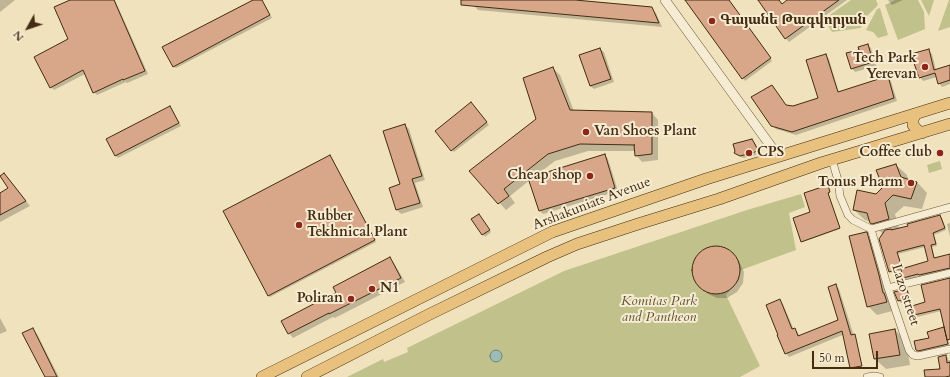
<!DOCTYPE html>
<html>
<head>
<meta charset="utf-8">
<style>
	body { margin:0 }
	#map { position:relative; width:950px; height:377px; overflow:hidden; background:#f0e2bc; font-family:Cardo,serif }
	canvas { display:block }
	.north { position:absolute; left:8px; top:8px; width:40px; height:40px; -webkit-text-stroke:3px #f5ecd3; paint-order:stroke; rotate:230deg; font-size:11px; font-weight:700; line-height:16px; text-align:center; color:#432c11 }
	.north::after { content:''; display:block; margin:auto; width:14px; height:18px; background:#432c11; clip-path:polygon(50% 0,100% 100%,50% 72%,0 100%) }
	.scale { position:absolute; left:812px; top:351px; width:66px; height:18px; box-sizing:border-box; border:2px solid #432c11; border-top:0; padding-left:5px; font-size:12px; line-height:14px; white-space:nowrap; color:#432c11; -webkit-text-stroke:3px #f5ecd3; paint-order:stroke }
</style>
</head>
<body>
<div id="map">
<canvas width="950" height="377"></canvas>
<div class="north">N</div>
<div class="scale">50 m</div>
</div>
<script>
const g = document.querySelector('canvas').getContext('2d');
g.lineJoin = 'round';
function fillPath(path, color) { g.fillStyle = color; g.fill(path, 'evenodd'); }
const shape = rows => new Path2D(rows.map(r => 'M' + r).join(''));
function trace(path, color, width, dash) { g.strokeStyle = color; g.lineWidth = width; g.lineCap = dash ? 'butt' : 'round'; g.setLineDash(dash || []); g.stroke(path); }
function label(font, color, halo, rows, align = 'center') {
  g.font = font + ' Cardo,"Noto Serif Armenian",serif'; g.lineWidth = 4; g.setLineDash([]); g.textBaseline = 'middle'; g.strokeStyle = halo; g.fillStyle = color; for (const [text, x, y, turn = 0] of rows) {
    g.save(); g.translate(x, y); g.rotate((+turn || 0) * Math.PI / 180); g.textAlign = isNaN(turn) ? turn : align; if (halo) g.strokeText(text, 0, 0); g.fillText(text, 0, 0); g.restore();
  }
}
const green = shape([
	[851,0,876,0,878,5,863,20,861,28,832,32,824,19],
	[895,0,918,0,924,12,925,29,898,40,885,5],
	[921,0,934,0,929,16],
	[949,0,950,0,950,27,938,31],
	[880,8,888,35,878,38,873,32,866,30,877,9],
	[940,161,942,169,929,173,927,165],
	[801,194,805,207,789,213,796,250,741,270,739,280,726,295,760,366,740,377,347,377,383,359,384,362,408,352,407,348,564,271,747,210]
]);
const water = shape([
	'490 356a6 6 0 1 1 12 0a6 6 0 1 1-12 0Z'
]);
const shadow = shape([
	[0,0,15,0,0,12],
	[73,0,115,0,148,74,127,83,126,82,97,95,94,92,85,74,54,90,51,87,70,39],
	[255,0,262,0,272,18,176,68,173,66],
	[474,0,562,0,651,8,656,13,662,27,478,10,474,6],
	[686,0,729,0,772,61,745,81],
	[759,0,779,0,782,5,789,0,847,0,789,42,786,38],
	[888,0,903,0,892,5],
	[868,45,871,48,876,66,855,72,852,68,860,50],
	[600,49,604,52,614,82,594,89,590,86],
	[929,51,932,54,936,70,950,66,950,84,942,87,939,83,937,77,923,81,920,77],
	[826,55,829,59,839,93,887,77,891,81,897,101,796,135,776,129,772,125,787,106,793,107,819,99],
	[553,68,560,75,574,111,652,113,658,120,658,160,642,162,636,155,635,151,588,151,555,161,534,177,605,155,608,159,618,191,543,214,540,211,530,180,510,196,515,203,506,210,470,171,537,120],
	[473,105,489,125,454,152,452,150],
	[170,107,172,109,181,126,118,158,116,156,107,139],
	[405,125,409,129,425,180,415,183,423,207,401,214,397,210,390,189,401,185],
	[754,142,759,150,759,153,756,155,743,158,735,153],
	[330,156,332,158,376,242,270,297,268,295],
	[896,165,907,175,908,180,917,182,927,193,922,209,904,206,895,214,899,229,940,216,942,218,946,230,934,235,937,246,932,247,935,259,950,255,950,270,922,277,921,276,906,280,904,278,902,270,892,273,889,271,883,234,871,222,865,220,854,210,876,195,884,187],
	[925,247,930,262,903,270,898,254],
	[4,174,9,179,30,206,0,222,0,194,9,189],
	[828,187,830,193,828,194,840,229,803,242,802,241,811,213],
	[481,218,491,232,485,237,473,220],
	[950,223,950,237,947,224],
	[866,234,876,243,896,310,877,315,868,306],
	[712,247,724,248,734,256,739,261,744,272,743,283,737,292,727,298,717,298,708,294,695,281,692,270,695,259,702,251],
	[390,259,394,263,405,282,335,318,333,317,293,338,289,333,338,294],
	[950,279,950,330,941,311,917,317,915,314],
	[836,286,839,289,854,336,845,334,789,357,786,353,779,301,783,304,794,330,795,329,798,333,800,336,839,320],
	[907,290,909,292,911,300,901,303,898,300],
	[0,318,7,331,0,334],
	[32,329,37,334,59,377,46,377],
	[944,329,946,331,950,346,919,352,917,350],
	[895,330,906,341,910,365,886,369,875,359],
	[945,356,948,358,948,360,950,360,950,377,926,377,942,370]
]);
const building = shape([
	[70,0,114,0,145,71,123,80,123,79,93,93,83,70,50,88,34,57,68,39,54,7,70,0],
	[253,0,262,0,270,15,173,67,162,47,253,0],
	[461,0,575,0,652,7,659,23,461,5,461,0],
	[685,0,729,0,771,58,742,79,685,0],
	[758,0,779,0,782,4,787,0,839,0,785,39,758,0],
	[868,44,873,62,851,69,846,53,859,50,858,47,868,44],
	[600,48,611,79,590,86,579,55,600,48],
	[929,49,934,70,950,65,950,80,938,84,935,73,919,78,911,54,929,49],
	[826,54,838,92,888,76,894,98,792,132,771,126,751,97,772,85,786,105,793,106,818,98,806,60,826,54],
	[553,67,570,110,652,112,652,154,635,156,634,145,635,145,580,144,548,154,504,189,509,196,498,204,469,171,536,119,523,78,553,67],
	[471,102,487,122,451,151,435,131,471,102],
	[170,106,179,123,115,156,106,139,170,106],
	[405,124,422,176,412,179,420,203,396,210,389,188,400,184,383,131,405,124],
	[752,139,757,148,757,150,755,152,740,156,734,153,735,151,733,144,752,139],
	[605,154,615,188,539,211,528,178,605,154],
	[330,155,375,240,268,296,223,211,330,155],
	[896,164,901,177,917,182,911,199,893,195,885,203,889,219,872,224,870,223,867,213,853,210,857,190,876,194,883,187,876,170,896,164],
	[4,173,26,201,0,215,0,193,8,188,0,176,4,173],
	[828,185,830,192,828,193,840,228,801,242,793,218,810,212,804,193,828,185],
	[479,214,490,230,482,235,471,219,479,214],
	[940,215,945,228,933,233,936,244,931,245,934,258,950,254,950,268,919,275,918,274,903,278,901,269,928,261,924,245,897,252,902,268,889,272,879,239,885,230,891,229,891,230,908,226,907,224,940,215],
	[866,232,867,232,879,275,883,293,884,293,887,302,867,307,849,236,866,232],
	'692 270a24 24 0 1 1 48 0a24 24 0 1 1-48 0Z',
	[390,257,401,278,329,314,329,313,288,334,281,321,321,300,321,301,336,293,333,287,390,257],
	[950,278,950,339,947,340,940,309,914,315,912,306,925,302,921,285,950,278],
	[836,284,851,335,855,334,862,366,850,368,842,331,785,354,777,335,778,335,766,305,780,299,792,329,795,328,798,336,838,320,828,287,836,284],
	[907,289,909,298,898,301,894,292,907,289],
	[944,327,948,344,918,351,916,350,914,341,929,338,927,332,944,327],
	[33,328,57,377,45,377,22,333,33,328],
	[895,329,900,355,874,359,869,334,895,329],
	[946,355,947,363,950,362,950,376,945,377,925,377,924,370,940,369,938,357,946,355]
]);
const minor = shape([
	[832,160,838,180,840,196,848,215,853,220,871,229,950,207],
	[871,229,888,288,909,350,913,355,918,356,950,349],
	[888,288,950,273],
	[867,377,874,376,880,377]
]);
const tertiary = shape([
	[665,0,778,156]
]);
const primary = shape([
	[916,114,913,119,913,125,917,130,922,133],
	[262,377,552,232,706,179,950,103],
	[307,377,428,315,547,257,577,244,638,224,719,199,821,163,950,124]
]);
const markers = [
	[712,21,4,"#8f2418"],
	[925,67,4,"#8f2418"],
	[586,132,4,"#8f2418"],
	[749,153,4,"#8f2418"],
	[940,153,4,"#8f2418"],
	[590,176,4,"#8f2418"],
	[911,183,4,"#8f2418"],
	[299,225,4,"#8f2418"],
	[372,289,4,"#8f2418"],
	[351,299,4,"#8f2418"]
];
const poiNames = [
	["Գայանե Թագվորյան",720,21],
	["Tech Park",917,59,"right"],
	["Yerevan",917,75,"right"],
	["Van Shoes Plant",594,132],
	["CPS",757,153],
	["Coffee club",932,153,"right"],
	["Cheap shop",582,176,"right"],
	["Tonus Pharm",903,183,"right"],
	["Rubber",307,217],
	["Tekhnical Plant",307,233],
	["N1",380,289],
	["Poliran",343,299,"right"]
];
const streetNames = [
	["Arshakuniats Avenue",592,204,-21],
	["Lazo street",905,295,72]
];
const parkNames = [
	["Komitas Park",659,302],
	["and Pantheon",659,318]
];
fillPath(green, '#c1c18c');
fillPath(water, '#9bbcb7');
trace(water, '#788275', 1);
fillPath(shadow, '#0003');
fillPath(building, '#d8a78a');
trace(building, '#432c11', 1);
trace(minor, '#6e5a3c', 8);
trace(tertiary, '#6e5a3c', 10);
trace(primary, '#432c11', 12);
trace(minor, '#f5ecd3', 7);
trace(tertiary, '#f5ecd3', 9);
trace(primary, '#e8c17e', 11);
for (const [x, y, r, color] of markers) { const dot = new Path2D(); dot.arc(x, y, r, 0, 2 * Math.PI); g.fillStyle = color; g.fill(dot); trace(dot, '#f5ecd3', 1.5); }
label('bold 14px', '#432c11', '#f5ecd3', poiNames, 'left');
label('14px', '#432c11', '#f5ecd3', streetNames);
label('italic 14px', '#625130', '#f5ecd3', parkNames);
</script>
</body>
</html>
